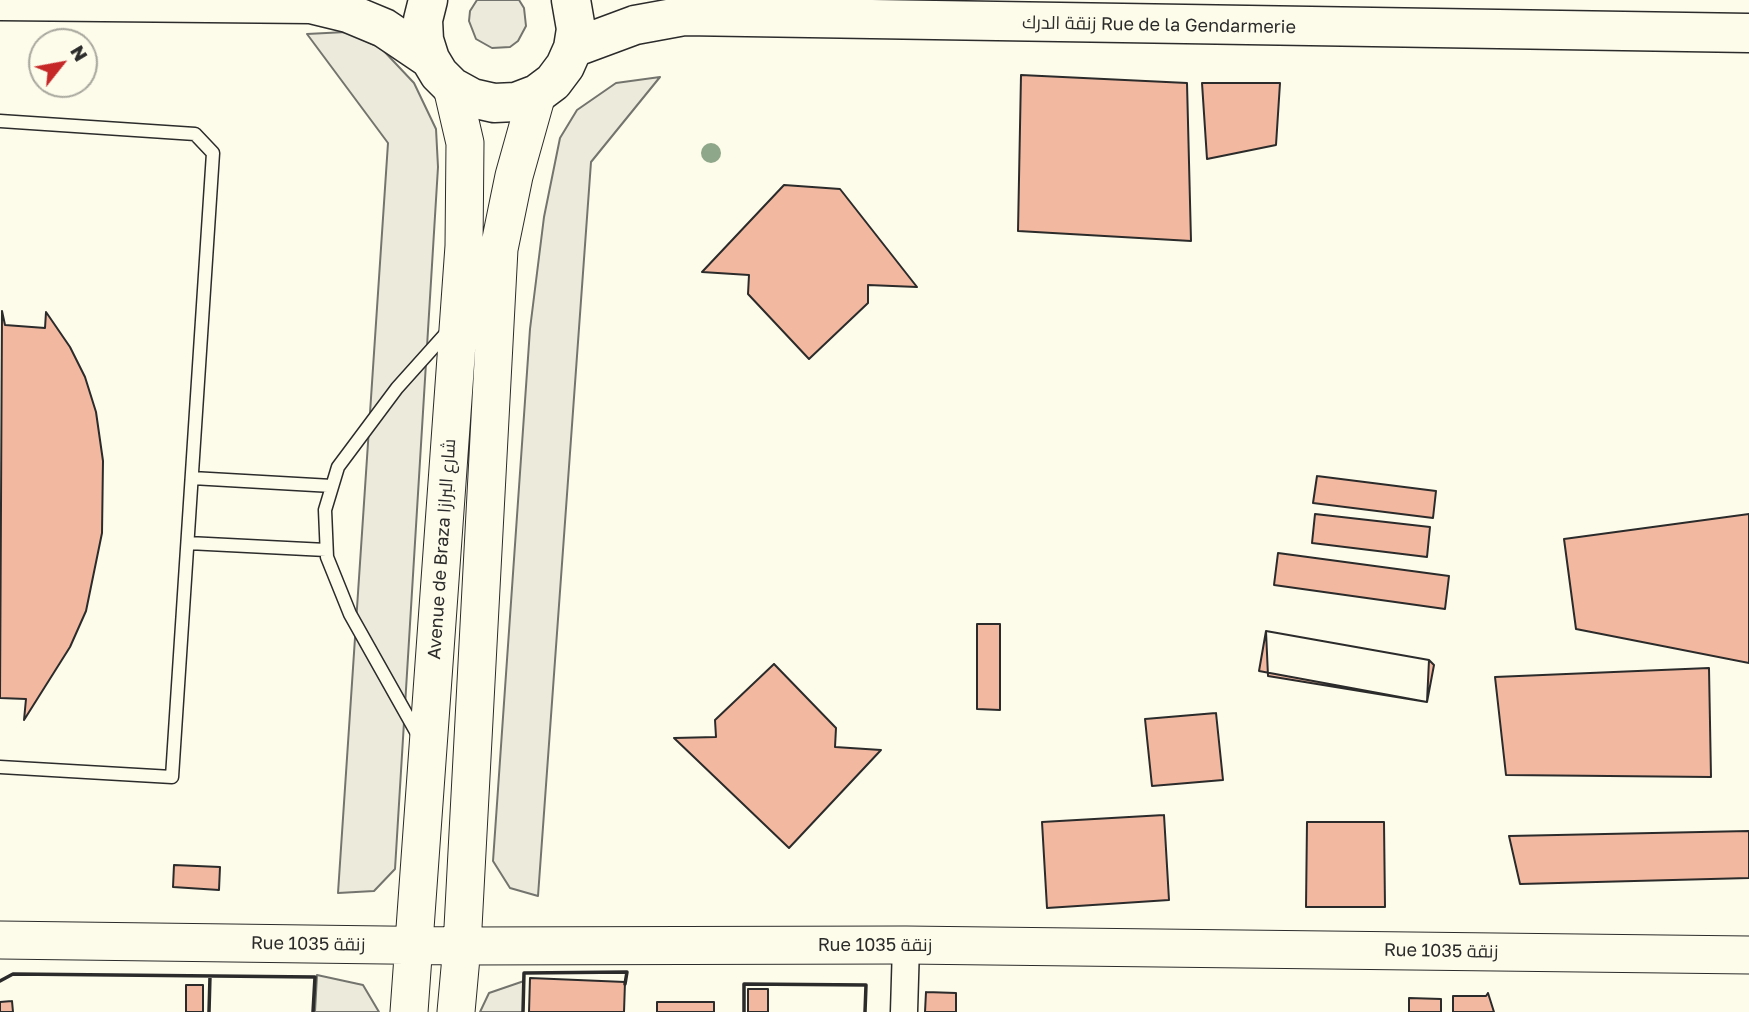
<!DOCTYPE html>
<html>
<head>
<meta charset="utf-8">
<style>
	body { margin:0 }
	#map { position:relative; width:1749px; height:1012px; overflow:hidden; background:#fdfbea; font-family:"Golos Text",sans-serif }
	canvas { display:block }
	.north { position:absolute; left:28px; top:28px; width:70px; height:70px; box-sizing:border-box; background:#fdfbea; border:2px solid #a9a89e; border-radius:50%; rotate:59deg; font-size:19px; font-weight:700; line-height:28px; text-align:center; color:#2b2b2b }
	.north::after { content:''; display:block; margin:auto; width:24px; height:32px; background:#c62828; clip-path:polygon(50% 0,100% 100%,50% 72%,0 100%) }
</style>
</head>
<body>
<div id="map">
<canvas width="1749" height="1012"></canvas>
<div class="north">N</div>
</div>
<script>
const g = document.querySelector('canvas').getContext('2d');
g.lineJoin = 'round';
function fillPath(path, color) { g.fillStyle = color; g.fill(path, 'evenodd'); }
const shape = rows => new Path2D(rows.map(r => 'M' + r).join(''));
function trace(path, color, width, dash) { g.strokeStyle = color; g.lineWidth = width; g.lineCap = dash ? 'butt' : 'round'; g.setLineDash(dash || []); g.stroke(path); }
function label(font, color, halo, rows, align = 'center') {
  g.font = font + ' "Golos Text",Cairo,sans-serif'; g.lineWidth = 5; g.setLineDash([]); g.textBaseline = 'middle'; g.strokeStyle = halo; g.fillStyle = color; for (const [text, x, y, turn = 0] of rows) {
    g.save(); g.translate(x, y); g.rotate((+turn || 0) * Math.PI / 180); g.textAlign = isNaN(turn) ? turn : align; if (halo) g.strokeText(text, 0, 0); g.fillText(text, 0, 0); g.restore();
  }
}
const green = shape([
	[477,0,519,0,524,8,526,26,518,41,510,47,492,48,476,39,469,21,470,11,477,0],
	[346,32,381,48,414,83,436,129,438,167,395,869,374,891,338,893,388,143,307,34,346,32],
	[660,77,591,162,538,896,510,888,493,861,530,329,544,217,560,138,577,110,616,83,660,77],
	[317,975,363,985,379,1012,315,1012,317,975],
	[524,981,523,1012,480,1012,489,993,524,981]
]);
const building = shape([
	[1021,75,1187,83,1191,241,1018,231,1021,75],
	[1202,83,1280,83,1276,145,1207,159,1202,83],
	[784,185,840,189,917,287,868,285,868,303,809,359,748,294,749,275,702,272,784,185],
	[2,311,5,325,45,328,46,312,70,347,85,377,96,412,103,461,102,533,86,611,70,647,24,720,26,699,0,698,2,311],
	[1317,476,1436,491,1433,518,1313,503,1317,476],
	[1315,514,1430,527,1427,557,1312,543,1315,514],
	[1749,514,1749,663,1576,629,1564,539,1749,514],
	[1278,553,1449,576,1445,609,1274,585,1278,553],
	[977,624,1000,624,1000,710,977,709,977,624],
	[1266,631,1429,660,1434,665,1427,702,1259,671,1266,631],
	[1266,631,1429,660,1427,702,1268,676,1266,631],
	[774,664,836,728,835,747,881,750,789,848,674,738,716,737,715,720,774,664],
	[1709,668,1711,777,1506,775,1495,677,1709,668],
	[1216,713,1223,780,1152,786,1145,719,1216,713],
	[1164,815,1169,900,1047,908,1042,822,1164,815],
	[1307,822,1384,822,1385,907,1306,907,1307,822],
	[1749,831,1749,878,1520,884,1509,836,1749,831],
	[174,865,220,867,219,890,173,887,174,865],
	[530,978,625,982,624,1012,529,1012,530,978],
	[186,985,203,985,203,1012,186,1012,186,985],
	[748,989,768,989,768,1012,748,1012,748,989],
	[926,992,956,993,956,1012,925,1012,926,992],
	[1488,993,1494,1012,1453,1012,1453,996,1486,996,1488,993],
	[1409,998,1441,999,1441,1012,1409,1012,1409,998],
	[12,1001,13,1012,0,1012,0,1002,12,1001],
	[657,1002,714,1002,714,1012,657,1012,657,1002]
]);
const service = shape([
	[0,121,195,134,213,153,172,777,0,767],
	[192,478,332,486],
	[188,543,326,550],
	[418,735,350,614,327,557,325,510,338,467,397,388,449,330]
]);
const minor = shape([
	[904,1012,906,945]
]);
const secondary = shape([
	[0,940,462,946,906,945,1749,955],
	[409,1012,464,246,465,143,452,87],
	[456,1012,462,946,499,249,514,176,537,94]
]);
const primary = shape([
	[428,0,423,20,424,40,430,59,439,74,452,87,472,98,494,103,516,102,537,94,553,82,565,66,573,48,576,29,571,0],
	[0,1,311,4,348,13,384,28,430,59],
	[573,48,635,25,684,16,1749,33]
]);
const wall = shape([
	[0,981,13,974,315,977,313,1012],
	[209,1012,210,976],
	[523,1012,524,973,627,972,625,984],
	[744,1012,744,984,866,985,865,1012]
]);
const trees = [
	[711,153]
];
const streetNames = [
	["زنقة الدرك Rue de la Gendarmerie",1159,25,1],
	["Avenue de Braza شارع البرازا",442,549,-86],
	["Rue 1035 زنقة",308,944,1],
	["Rue 1035 زنقة",875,945],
	["Rue 1035 زنقة",1441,951,1]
];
fillPath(green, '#ecebdb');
trace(green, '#74746e', 2);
fillPath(building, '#f2b8a0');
trace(building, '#2b2b2b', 2);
trace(service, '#2b2b2b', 15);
trace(minor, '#2b2b2b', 29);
trace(secondary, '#2b2b2b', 39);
trace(primary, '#2b2b2b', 41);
trace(service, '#fdfbea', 12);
trace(minor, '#fdfbea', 26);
trace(secondary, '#fdfbea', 37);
trace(primary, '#fdfbea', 38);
trace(wall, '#2b2b2b', 3.5);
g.fillStyle = '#8ea78a';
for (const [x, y] of trees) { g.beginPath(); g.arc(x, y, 10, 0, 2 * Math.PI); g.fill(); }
label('18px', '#2b2b2b', '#fdfbea', streetNames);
</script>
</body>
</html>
